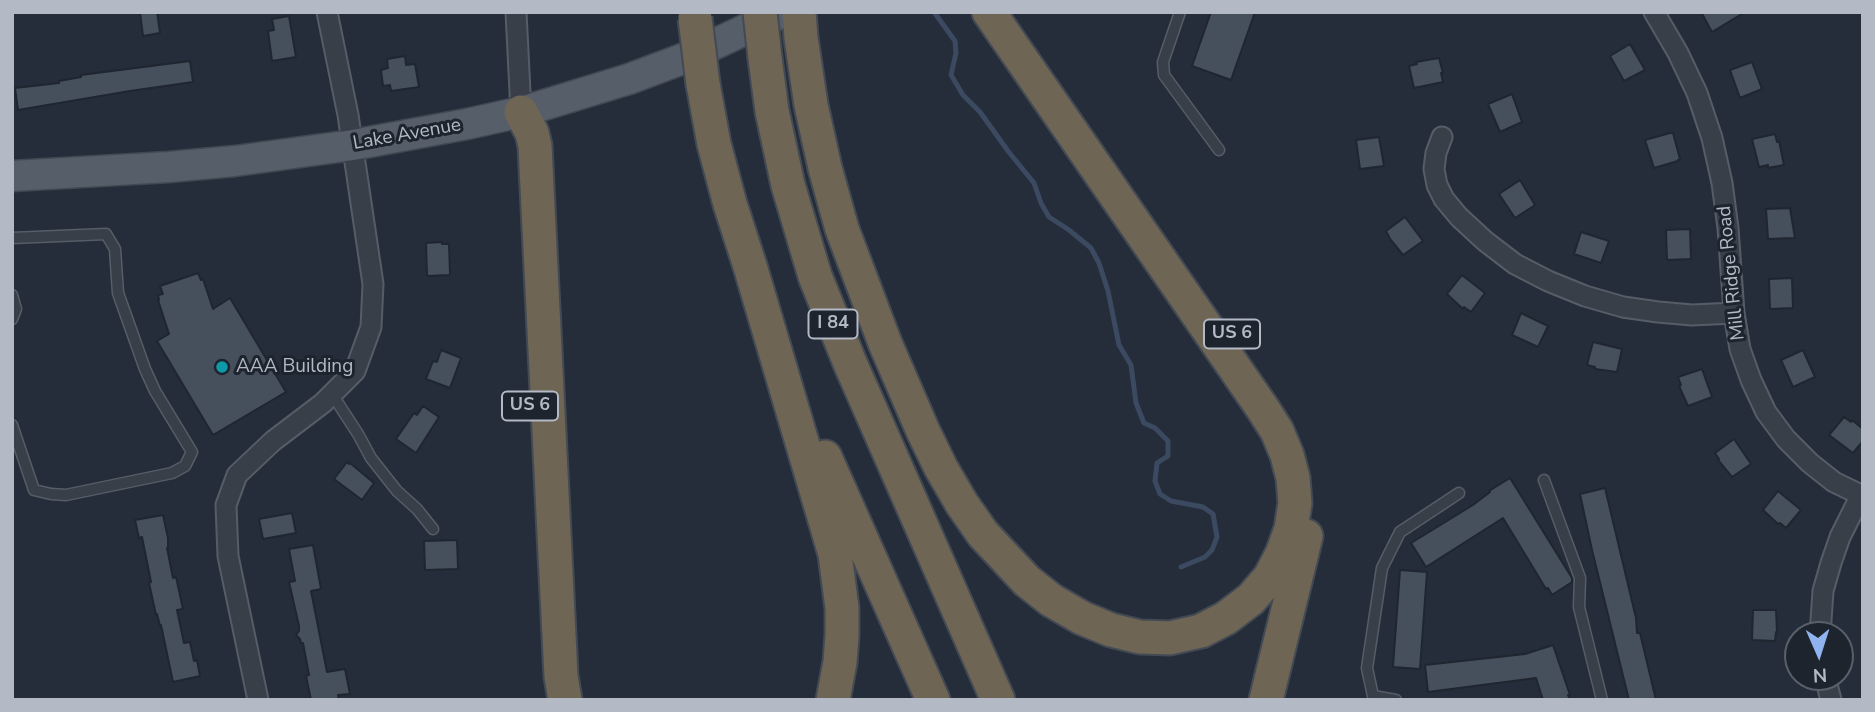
<!DOCTYPE html>
<html>
<head>
<meta charset="utf-8">
<style>
	body { margin:0 }
	#map { position:relative; width:1875px; height:712px; overflow:hidden; background:#242d39; font-family:"Nunito Sans",sans-serif }
	canvas { display:block }
	.frame { position:absolute; inset:0; border:14px solid #b3bac5; pointer-events:none }
	.north { position:absolute; left:1784px; top:621px; width:70px; height:70px; box-sizing:border-box; background:#1d242e; border:2px solid #59606a; border-radius:50%; rotate:177deg; font-size:19px; font-weight:700; line-height:28px; text-align:center; color:#b3bac5 }
	.north::after { content:''; display:block; margin:auto; width:24px; height:32px; background:#8fb3ee; clip-path:polygon(50% 0,100% 100%,50% 72%,0 100%) }
</style>
</head>
<body>
<div id="map">
<canvas width="1875" height="712"></canvas>
<div class="frame"></div>
<div class="north">N</div>
</div>
<script>
const g = document.querySelector('canvas').getContext('2d');
g.lineJoin = 'round';
const shape = rows => new Path2D(rows.map(r => 'M' + r).join(''));
function trace(path, color, width, dash) { g.strokeStyle = color; g.lineWidth = width; g.lineCap = dash ? 'butt' : 'round'; g.setLineDash(dash || []); g.stroke(path); }
function fillPath(path, color) { g.fillStyle = color; g.fill(path, 'evenodd'); }
function label(font, color, halo, rows, align = 'center') {
  g.font = font + ' "Nunito Sans",sans-serif'; g.lineWidth = 6; g.setLineDash([]); g.textBaseline = 'middle'; g.strokeStyle = halo; g.fillStyle = color; for (const [text, x, y, turn = 0] of rows) {
    g.save(); g.translate(x, y); g.rotate((+turn || 0) * Math.PI / 180); g.textAlign = isNaN(turn) ? turn : align; if (halo) g.strokeText(text, 0, 0); g.fillText(text, 0, 0); g.restore();
  }
}
const stream = shape([
	[934,12,955,41,956,53,951,75,963,95,980,112,1008,151,1034,183,1041,203,1049,217,1069,230,1091,248,1099,263,1108,291,1119,345,1131,365,1136,403,1144,423,1155,428,1168,441,1168,456,1157,463,1155,481,1160,494,1171,501,1203,507,1213,514,1217,537,1212,550,1205,557,1181,567]
]);
const building = shape([
	[140,12,157,12,160,33,143,36,140,12],
	[1211,12,1255,12,1231,80,1192,66,1211,12],
	[1701,12,1745,12,1712,32,1701,12],
	[289,16,296,57,272,61,268,31,274,30,272,19,289,16],
	[1630,44,1645,70,1624,81,1610,56,1630,44],
	[405,56,406,65,415,64,419,87,391,91,390,85,383,86,381,70,388,68,387,59,405,56],
	[1439,58,1443,73,1441,73,1443,82,1414,88,1409,66,1417,64,1416,62,1439,58],
	[190,61,193,82,130,91,18,110,15,88,59,83,59,81,81,77,81,75,190,61],
	[1752,62,1762,89,1740,98,1730,70,1752,62],
	[1512,94,1522,122,1500,132,1488,104,1512,94],
	[1670,133,1673,133,1680,159,1678,160,1678,161,1654,168,1645,140,1670,133],
	[1775,134,1777,142,1779,141,1784,165,1768,168,1768,165,1759,167,1752,139,1775,134],
	[1379,137,1384,166,1360,169,1356,140,1379,137],
	[1520,180,1535,205,1515,218,1499,194,1520,180],
	[1790,208,1795,238,1768,239,1766,209,1790,208],
	[1405,217,1423,241,1403,255,1390,239,1386,231,1405,217],
	[1690,229,1691,259,1667,260,1666,230,1690,229],
	[1581,232,1609,241,1601,263,1574,254,1581,232],
	[442,242,442,244,449,244,450,275,427,276,426,243,442,242],
	[198,273,201,280,203,279,213,309,230,298,286,392,213,435,157,341,169,334,158,300,159,300,158,295,163,294,160,286,198,273],
	[1462,275,1485,293,1471,312,1464,307,1463,309,1447,294,1462,275],
	[1792,278,1793,308,1770,309,1769,279,1792,278],
	[1521,313,1548,326,1538,347,1512,335,1521,313],
	[1593,342,1622,349,1617,372,1595,369,1595,367,1587,365,1593,342],
	[441,350,461,358,450,388,426,379,433,361,437,362,441,350],
	[1803,350,1815,377,1793,387,1781,360,1803,350],
	[1702,369,1712,397,1688,406,1679,386,1681,385,1678,377,1702,369],
	[423,406,439,417,416,453,396,439,414,413,417,415,423,406],
	[1844,417,1851,422,1852,420,1863,429,1863,441,1853,453,1829,435,1844,417],
	[1734,439,1751,464,1732,477,1718,460,1719,459,1715,453,1734,439],
	[347,462,349,464,350,463,374,483,362,500,334,479,347,462],
	[1510,478,1572,578,1572,582,1552,595,1548,588,1546,589,1503,518,1426,567,1411,543,1473,505,1490,492,1489,491,1510,478],
	[1605,488,1636,618,1637,633,1640,633,1656,700,1629,700,1592,550,1580,494,1605,488],
	[1778,491,1801,510,1786,528,1780,523,1778,524,1763,510,1778,491],
	[292,513,296,533,263,539,259,519,292,513],
	[163,515,168,538,168,548,167,548,173,578,176,577,183,609,177,610,184,643,190,642,194,661,197,660,200,676,173,682,161,625,160,626,157,614,156,615,149,583,151,582,142,537,139,538,135,520,163,515],
	[457,540,458,569,425,570,424,541,457,540],
	[313,545,321,589,311,591,327,672,345,669,350,694,338,695,339,700,311,700,306,676,309,675,303,643,301,644,300,639,296,635,299,631,299,626,289,582,295,581,289,549,313,545],
	[1400,570,1427,572,1420,669,1393,667,1400,570],
	[1753,610,1776,610,1777,632,1776,632,1775,641,1752,640,1753,610],
	[1553,645,1570,695,1568,695,1570,700,1543,700,1536,678,1428,692,1425,665,1525,654,1553,645]
]);
const service = shape([
	[1180,12,1163,62,1164,75,1219,150],
	[12,238,106,234,115,249,118,293,145,369,155,391,192,452,185,466,172,473,66,495,51,494,34,490,12,425],
	[12,295,16,309,12,319],
	[332,394,358,434,371,458,397,491,417,509,433,529],
	[1544,480,1580,578,1579,607,1602,700],
	[1396,700,1373,696,1367,668,1382,568,1400,532,1459,493]
]);
const minor = shape([
	[516,12,521,112],
	[1654,12,1678,53,1697,93,1712,138,1722,183,1728,228,1734,313,1740,349,1751,380,1766,412,1786,439,1810,463,1834,482,1863,496],
	[1442,137,1436,153,1434,169,1437,185,1444,199,1459,217,1485,241,1515,264,1548,281,1585,296,1623,307,1658,312,1692,315,1734,313],
	[1820,635,1823,591,1831,563,1840,537,1861,495],
	[1825,677,1831,700],
	[258,700,228,556,226,505,237,475,273,441,323,403,355,371,371,327,373,284,348,115,327,12]
]);
const primary = shape([
	[12,176,169,167,235,161,353,145,467,124,521,112,629,79,685,58,783,12]
]);
const motorway = shape([
	[799,12,801,38,811,105,825,168,842,229,885,343,923,431,941,468,962,504,983,534,1027,581,1051,600,1082,618,1111,630,1140,637,1170,638,1201,631,1226,618,1251,599,1270,577,1282,554,1291,529,1295,503,1293,478,1287,455,1277,431,1263,409,989,12],
	[765,58,772,111,788,185,815,276,850,363,998,700],
	[703,84,714,144,730,204,750,266,835,554,842,608,842,635,840,662,833,700],
	[521,112,532,133,535,146,561,676,565,700],
	[825,457,933,700],
	[1266,700,1306,536]
]);
const motorwayBridge = shape([
	[760,12,765,58],
	[695,18,703,84]
]);
const markers = [
	[222,367,7,"#0f9aa8"]
];
const shields = [
	[833,324,49],
	[1232,334,56],
	[530,406,56]
];
const shieldNames = [
	["I 84",833,324],
	["US 6",1232,334],
	["US 6",530,406]
];
const streetNames = [
	["Lake Avenue",407,135,-10],
	["Mill Ridge Road",1732,273,-96]
];
const poiNames = [
	["AAA Building",236,367]
];
trace(stream, '#3b4a61', 5);
fillPath(building, '#46505d');
trace(building, '#1f2630', 2);
trace(service, '#565d67', 13);
trace(minor, '#565d67', 23);
trace(primary, '#414852', 33);
trace(motorway, '#434a54', 37);
trace(service, '#383f49', 10);
trace(minor, '#383f49', 19);
trace(primary, '#565e69', 30);
trace(motorway, '#6f6555', 33);
trace(motorwayBridge, '#434a54', 37, []);
trace(motorwayBridge, '#6f6555', 33);
for (const [x, y, r, color] of markers) { const dot = new Path2D(); dot.arc(x, y, r, 0, 2 * Math.PI); g.fillStyle = color; g.fill(dot); trace(dot, '#1d242e', 2.5); }
for (const [x, y, w] of shields) { const box = new Path2D(); box.roundRect(x - w / 2, y - 14.5, w, 29, 5); g.fillStyle = '#1d242e'; g.fill(box); trace(box, '#b3bac5', 2); }
label('bold 18px', '#b3bac5', null, shieldNames);
label('19px', '#b3bac5', '#1d242e', streetNames);
label('19px', '#b3bac5', '#1d242e', poiNames, 'left');
</script>
</body>
</html>
